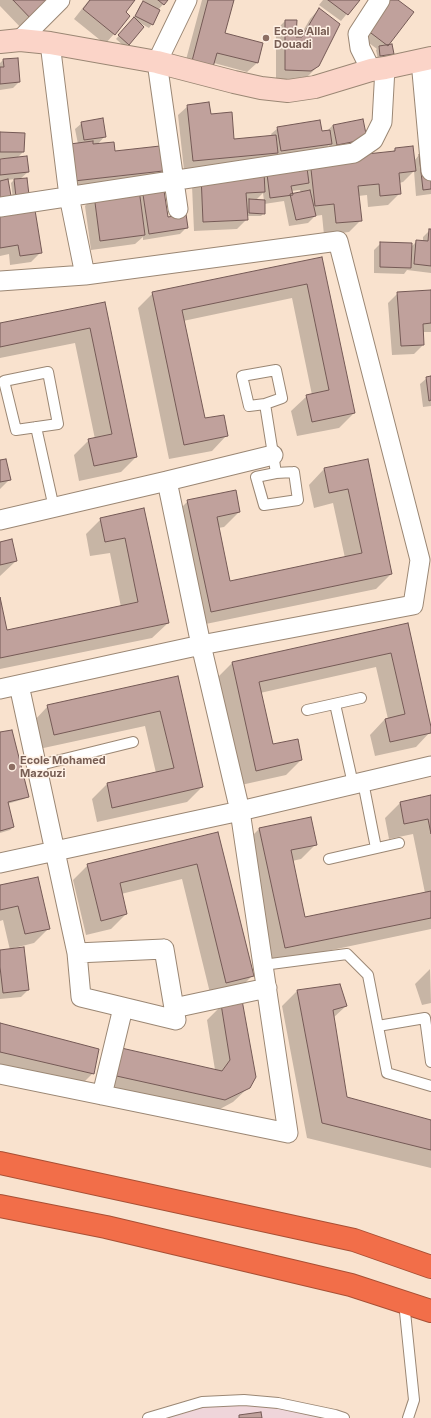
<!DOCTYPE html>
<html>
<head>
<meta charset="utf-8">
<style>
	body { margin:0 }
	canvas { display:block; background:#f9e2ce }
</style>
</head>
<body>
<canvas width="431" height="1418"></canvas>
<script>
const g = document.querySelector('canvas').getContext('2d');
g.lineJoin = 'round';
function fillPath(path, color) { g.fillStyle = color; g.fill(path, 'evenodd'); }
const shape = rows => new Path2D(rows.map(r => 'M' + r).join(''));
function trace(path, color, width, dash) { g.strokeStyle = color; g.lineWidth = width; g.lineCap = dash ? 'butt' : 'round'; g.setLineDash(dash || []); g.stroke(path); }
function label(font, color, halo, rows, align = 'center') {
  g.font = font + ' Inter,sans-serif'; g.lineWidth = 3; g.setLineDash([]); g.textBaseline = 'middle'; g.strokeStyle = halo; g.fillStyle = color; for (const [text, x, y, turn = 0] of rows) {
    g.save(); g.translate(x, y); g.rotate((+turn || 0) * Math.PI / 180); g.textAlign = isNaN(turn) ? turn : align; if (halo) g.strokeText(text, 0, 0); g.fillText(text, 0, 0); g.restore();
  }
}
const industrial = shape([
	[244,1400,344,1418,148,1418,202,1402]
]);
const shadow = shape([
	[0,0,49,0,24,31,0,6],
	[89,0,135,0,124,12,114,34,105,44,74,19],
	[143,0,167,0,158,10,152,24,149,28,140,23,128,44,125,47,116,39,133,20,140,5,143,2,148,4],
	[202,0,233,0,223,34,262,44,257,63,247,72,214,63,183,71],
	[323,0,358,0,341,21,319,5],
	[390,0,397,0,412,12,385,49,392,54,389,57,378,59,376,50,377,49,361,37],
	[319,9,318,66,308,76,301,80,276,79,276,30,285,21,295,38,299,38,310,19],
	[3,60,19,82,13,88,0,90,0,63],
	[188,106,210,115,234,140,272,136,271,134,278,128,321,132,327,131,333,125,366,139,331,151,329,145,325,150,275,157,275,155,268,162,184,170,178,115],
	[82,123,105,136,97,145,114,153,162,170,152,180,65,190,78,144,75,129],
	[0,133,23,152,16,159,28,172,20,179,28,195,13,199,11,183,15,179,7,180,0,203,0,160,9,159,9,158,0,158],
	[395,149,414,161,419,155,431,154,431,194,416,196,414,171,403,182,399,183,400,193,388,205,368,207,367,195,358,196,361,220,349,232,324,235,322,215,315,216,308,223,289,226,284,201,264,204,264,213,261,216,247,216,247,219,237,229,194,231,192,186,392,152],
	[300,190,301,193,292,195,291,191],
	[263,193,264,201,255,201],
	[142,189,168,218,187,227,180,234,143,240,143,237,135,244,91,250,85,206,94,196],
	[0,217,41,252,31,262,10,265,9,254,0,256],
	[430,230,431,230,431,273,407,270,404,274,374,273,374,250,381,243,411,247,417,241,423,242,423,237],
	[322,259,354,413,339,428,297,436,291,411,307,396,312,395,292,298,183,321,204,420,227,435,212,451,169,459,138,308,153,293],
	[431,291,431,332,422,332,423,345,414,354,392,355,388,303,398,293],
	[104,303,136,457,121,472,79,481,74,455,89,440,95,439,75,343,0,358,0,324],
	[431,377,431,406,423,407,420,384,427,378],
	[0,461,9,480,0,489],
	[367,461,391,574,376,589,196,626,173,516,188,501,239,512,224,527,218,528,230,582,345,558,333,503,314,508,309,485,324,469],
	[144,509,168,623,152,638,0,669,0,601,6,631,121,607,110,553,90,556,86,534,101,519],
	[0,543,16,561,0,576],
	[407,624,431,731,416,747,375,756,370,735,385,719,388,719,376,667,260,693,272,745,301,760,286,775,241,785,217,678,232,663],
	[177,678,202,787,187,802,97,822,92,799,107,784,156,773,145,726,39,749,33,722,48,706],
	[0,733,28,796,24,799,7,804,13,827,10,830,0,833],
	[431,796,431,929,270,963,244,844,259,829,316,844,301,859,292,861,304,919,425,893,413,834,389,839,385,818,400,803],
	[217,834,252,976,237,991,211,997,182,879,121,894,126,914,111,929,86,935,73,880,88,865],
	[0,886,49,928,34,943,14,948,28,990,21,997,0,999,0,951,10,950,3,920,0,921],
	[430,969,431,1003,422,1005,415,984],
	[340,985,346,1006,333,1018,346,1098,431,1121,431,1168,307,1138,282,1006,297,991],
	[222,1005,249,1087,233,1102,209,1115,97,1090,103,1064,215,1070,207,1020],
	[0,1025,93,1073,78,1088,0,1070]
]);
const building = shape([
	[13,0,50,0,34,22,13,0],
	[90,0,135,0,126,12,130,16,115,35,83,9,90,0],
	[158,0,168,0,164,5,158,0],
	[208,0,234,0,225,33,263,43,258,63,217,53,213,67,192,61,208,0],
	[328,0,360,0,348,15,328,0],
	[390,0,398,0,414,12,388,46,367,30,390,0],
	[143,1,160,10,153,25,135,16,143,1],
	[319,8,340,24,319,66,311,71,285,70,285,20,297,20,296,37,302,37,319,8],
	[134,17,144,27,129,45,118,35,134,17],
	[392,44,394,54,380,56,379,46,392,44],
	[18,58,20,82,0,84,0,67,4,67,3,59,18,58],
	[209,102,211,114,232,112,234,139,276,135,278,153,193,161,187,105,209,102],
	[103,118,106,137,84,140,81,122,103,118],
	[363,119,367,139,337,145,333,125,363,119],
	[320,120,322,131,330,130,332,144,281,151,277,127,320,120],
	[0,132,25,133,24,152,0,152,0,132],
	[93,141,93,144,114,142,115,151,160,146,163,171,74,181,70,144,93,141],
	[413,146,416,171,399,173,401,194,380,196,379,184,358,186,362,221,336,223,334,204,315,206,310,160,395,151,395,148,413,146],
	[431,153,431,189,423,190,419,154,431,153],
	[27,156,29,172,0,175,0,159,27,156],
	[266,166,307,168,309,183,291,186,293,195,270,198,266,166],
	[264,172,265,192,246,193,248,220,203,222,201,175,264,172],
	[27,178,29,195,16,197,14,179,27,178],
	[8,179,11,196,0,198,0,181,8,179],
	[163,184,168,217,186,214,188,228,149,234,142,188,163,184],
	[139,189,145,235,100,241,94,195,139,189],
	[310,190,316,216,296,220,290,194,310,190],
	[249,199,265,200,265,214,249,213,249,199],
	[35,210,42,253,20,256,18,245,0,248,0,215,35,210],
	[429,229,431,229,431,266,414,264,416,240,428,241,429,229],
	[380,242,412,243,411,268,380,267,380,242],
	[322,257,355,413,312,422,306,395,329,390,307,284,182,310,205,418,224,415,228,436,184,445,152,292,322,257],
	[431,290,431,323,423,324,424,345,401,346,397,292,431,290],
	[105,302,137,457,94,466,88,439,112,434,90,328,0,347,0,323,105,302],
	[431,376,431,400,429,401,426,377,431,376],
	[6,459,11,480,0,482,0,460,6,459],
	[368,459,392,574,211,612,187,500,236,490,240,512,217,517,230,581,362,553,348,489,329,493,324,468,368,459],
	[144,508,169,623,0,658,0,597,7,630,138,602,125,538,105,542,100,518,144,508],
	[12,539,17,561,0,565,0,542,12,539],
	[408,623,431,727,431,733,390,742,385,719,405,714,391,653,259,682,273,744,298,739,302,760,256,771,232,662,408,623],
	[178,676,203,787,112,808,107,783,174,768,160,711,54,735,47,705,178,676],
	[12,730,29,797,8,802,14,827,0,831,0,732,12,730],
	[431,795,431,834,428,819,404,824,400,802,431,795],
	[311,817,317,845,291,850,305,917,431,891,431,918,285,948,259,828,311,817],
	[218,832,254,976,226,983,197,864,120,883,127,914,101,921,87,864,218,832],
	[38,877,50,929,25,934,18,906,0,910,0,885,38,877],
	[24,947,29,990,3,993,0,967,0,950,24,947],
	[340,984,347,1006,333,1010,347,1097,431,1120,431,1150,322,1123,297,990,340,984],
	[242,1000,256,1077,250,1088,225,1100,112,1075,117,1047,222,1071,230,1060,221,1004,242,1000],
	[0,1023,99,1049,94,1074,0,1052,0,1023],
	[261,1412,262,1418,239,1418,239,1415,261,1412]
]);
const lane = shape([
	[276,370,282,398,265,404,249,406,242,376,276,370],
	[48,372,58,424,16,430,4,381,48,372],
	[265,404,276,473],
	[36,427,54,508],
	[294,472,298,500,264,505,256,477,276,473,294,472],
	[335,704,353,784],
	[307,710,361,698],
	[36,766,133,742],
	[363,782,376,848],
	[329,859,399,843],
	[263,965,347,954,368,975,387,1073,431,1086],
	[378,1026,425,1018,431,1062],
	[404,1302,414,1400,408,1418],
	[148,1418,202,1402,244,1400,278,1403,335,1415,344,1418]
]);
const street = shape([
	[20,40,60,0],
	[50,43,69,196,85,275],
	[421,61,431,171],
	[371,70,360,48,358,34,380,0],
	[0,207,354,153,373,140,382,122,385,68],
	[178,209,157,62,187,0],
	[0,281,85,275,338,241,420,560,413,605,201,645,0,689],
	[167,481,273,455],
	[0,520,167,481,201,645,240,811,288,1133,0,1074],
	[19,685,77,953],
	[0,863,240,811,431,766],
	[164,949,176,1020,81,997,77,953,164,949],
	[174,1008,267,988],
	[102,1095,123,1008]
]);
const secondary = shape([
	[0,42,20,40,50,43,157,62,234,82,261,88,288,91,315,87,371,70,385,68,431,58]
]);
const highway = shape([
	[0,1163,354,1240,431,1267],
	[0,1206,106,1227,351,1285,431,1311]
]);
const markers = [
	[266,38,4,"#8d6e63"],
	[12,767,4,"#8d6e63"]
];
const educationNames = [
	["Ecole Allal",274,32],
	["Douadi",274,45],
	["Ecole Mohamed",20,761],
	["Mazouzi",20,774]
];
fillPath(industrial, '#efd5da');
fillPath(shadow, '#0003');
fillPath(building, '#c0a19c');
trace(building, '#755a56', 1);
trace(lane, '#9b8774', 12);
trace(street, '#9b8774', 21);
trace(secondary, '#9b8774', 24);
trace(highway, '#a85035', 24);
trace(lane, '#fff', 10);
trace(street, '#fff', 19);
trace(secondary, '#fbd4c8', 22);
trace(highway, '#f26e49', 22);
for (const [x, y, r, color] of markers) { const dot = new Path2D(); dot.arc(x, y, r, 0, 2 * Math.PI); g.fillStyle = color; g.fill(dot); trace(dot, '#fff1e5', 1.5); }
label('bold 11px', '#785e54', '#fff1e5', educationNames, 'left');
</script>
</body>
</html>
